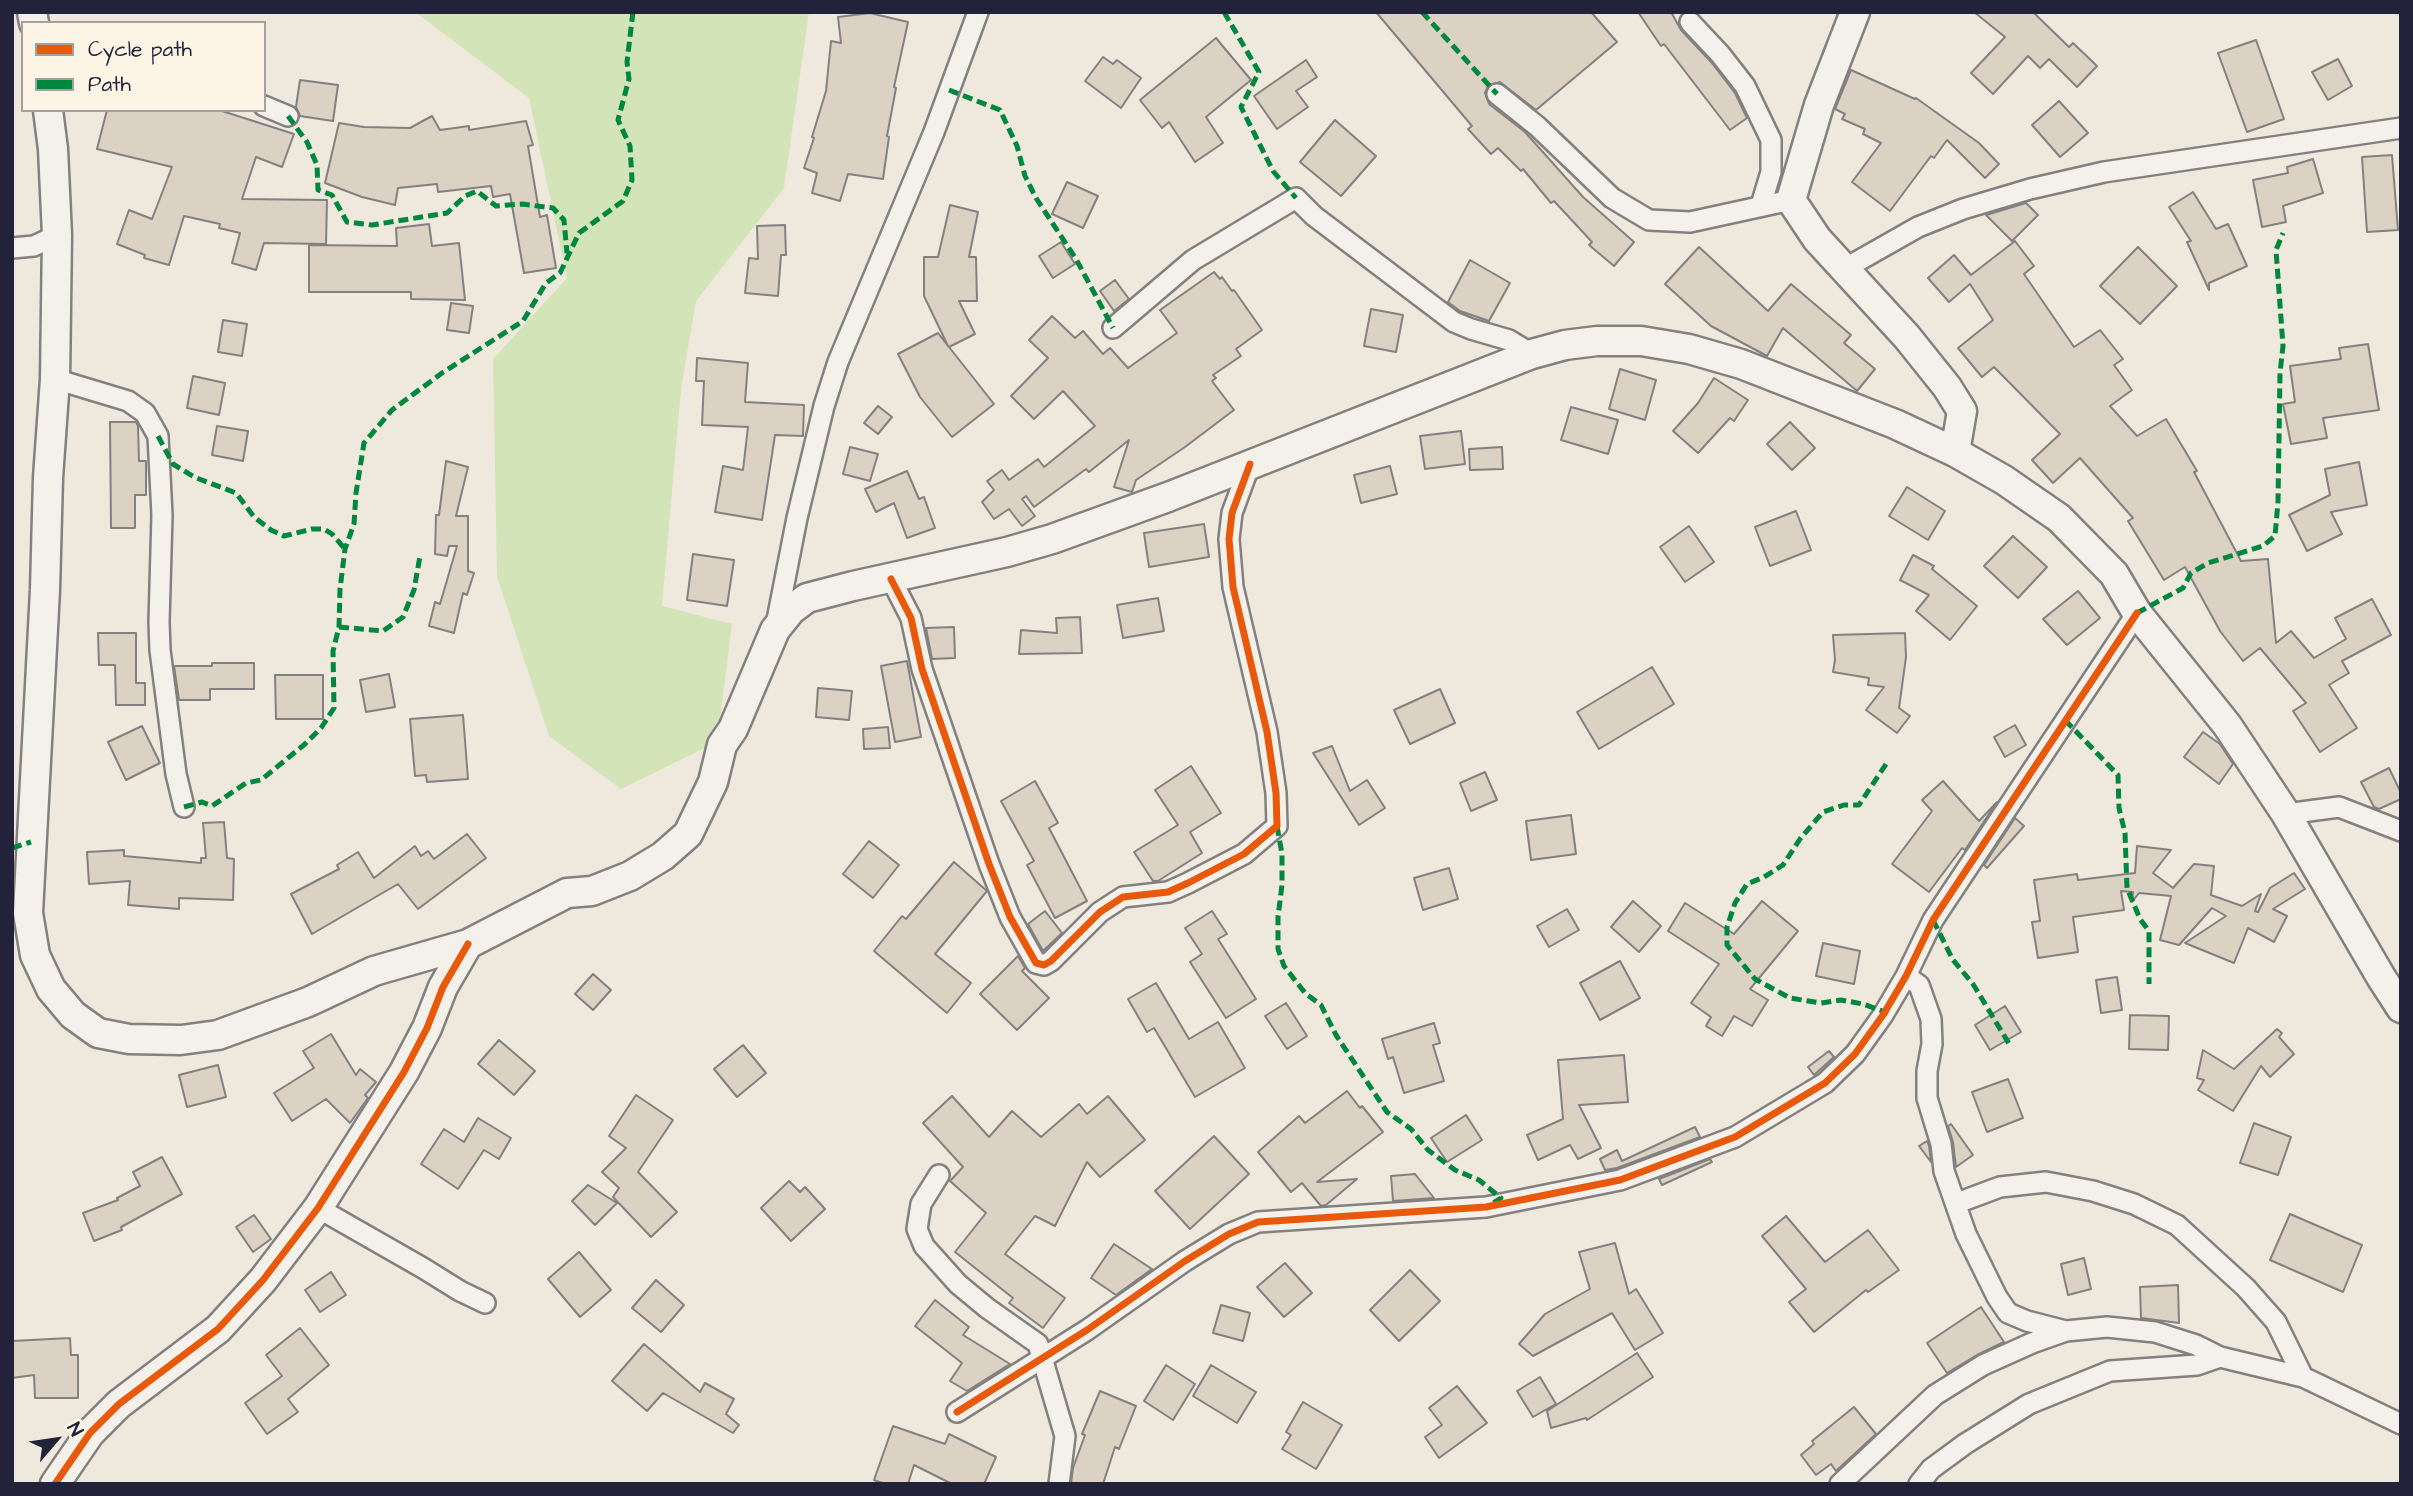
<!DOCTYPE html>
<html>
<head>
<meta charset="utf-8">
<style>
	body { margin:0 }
	#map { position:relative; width:2413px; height:1496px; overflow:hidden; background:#efe9dd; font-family:"Architects Daughter",sans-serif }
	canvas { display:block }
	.frame { position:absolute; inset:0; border:14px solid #22223b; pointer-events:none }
	.legend { position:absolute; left:21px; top:21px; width:245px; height:91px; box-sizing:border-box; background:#fcf5e5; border:2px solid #a5a1a1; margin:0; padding:9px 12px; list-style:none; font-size:21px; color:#22223b }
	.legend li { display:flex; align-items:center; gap:14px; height:35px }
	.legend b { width:35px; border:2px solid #a5a1a1 }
	.north { position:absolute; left:21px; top:1405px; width:70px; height:70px; -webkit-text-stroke:5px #fcf5e5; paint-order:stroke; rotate:61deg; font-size:19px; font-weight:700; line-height:28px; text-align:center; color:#22223b }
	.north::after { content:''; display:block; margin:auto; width:24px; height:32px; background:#22223b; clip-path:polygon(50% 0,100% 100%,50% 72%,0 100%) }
</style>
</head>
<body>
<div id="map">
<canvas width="2413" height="1496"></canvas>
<div class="frame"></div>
<ul class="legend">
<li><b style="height:9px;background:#e8590c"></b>Cycle path</li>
<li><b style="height:9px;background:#00873e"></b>Path</li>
</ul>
<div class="north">N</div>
</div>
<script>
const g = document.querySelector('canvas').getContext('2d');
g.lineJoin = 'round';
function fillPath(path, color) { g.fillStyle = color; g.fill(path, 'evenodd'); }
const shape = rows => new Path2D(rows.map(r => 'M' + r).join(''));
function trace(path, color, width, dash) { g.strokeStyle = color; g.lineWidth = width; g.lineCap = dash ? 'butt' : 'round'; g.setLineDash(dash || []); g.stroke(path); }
const green = shape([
	[415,12,809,12,784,188,696,301,681,389,662,606,732,624,717,742,621,789,549,736,497,576,493,359,567,278,529,98]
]);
const building = shape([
	[1376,12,1591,12,1617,42,1536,110,1500,82,1488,86,1485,93,1489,104,1525,132,1583,197,1634,242,1614,266,1589,245,1592,242,1554,201,1551,203,1523,169,1521,171,1498,148,1491,154,1468,129,1472,126,1376,12],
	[1638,12,1671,12,1681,30,1711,62,1735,93,1747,118,1730,130,1664,44,1661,46,1638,12],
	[1974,12,2033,12,2069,47,2073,43,2097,66,2077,87,2049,59,2040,68,2028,56,1993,94,1971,73,2005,37,1974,12],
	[870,13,908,22,894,87,896,88,887,136,889,137,883,179,848,174,840,201,812,193,817,173,804,168,814,138,812,137,826,91,831,41,841,43,838,17,870,13],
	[1216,38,1251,80,1206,117,1223,143,1195,162,1169,122,1162,128,1140,100,1216,38],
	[2256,40,2284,119,2247,132,2218,53,2256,40],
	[1103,57,1113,64,1117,60,1141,78,1121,108,1085,81,1103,57],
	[2338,59,2352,86,2328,100,2312,72,2338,59],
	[1306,60,1317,77,1296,91,1308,107,1277,129,1254,96,1306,60],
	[1851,70,1915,99,1916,98,1979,143,1999,164,1985,178,1947,140,1934,158,1931,156,1890,211,1852,182,1881,143,1863,134,1865,129,1842,119,1845,114,1835,109,1851,70],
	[300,80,338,85,333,121,300,116,296,107,300,80],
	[2059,101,2088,133,2060,157,2032,125,2059,101],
	[107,110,219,110,294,134,282,167,256,157,242,199,327,200,326,244,264,243,256,270,232,263,240,233,219,228,220,224,184,216,169,265,144,258,145,255,117,244,129,210,152,219,172,167,97,149,107,110],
	[432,116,440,130,469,126,469,130,526,121,533,145,528,146,540,217,547,215,556,268,524,273,510,194,493,197,491,186,438,192,437,184,398,188,395,205,362,197,325,183,339,123,364,127,410,128,432,116],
	[1335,120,1376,156,1341,196,1300,162,1335,120],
	[2392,155,2398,230,2367,232,2362,157,2392,155],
	[2313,159,2323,193,2283,206,2286,222,2262,227,2253,180,2288,173,2287,167,2313,159],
	[1067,182,1098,196,1083,228,1052,214,1067,182],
	[2193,192,2216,229,2228,224,2247,266,2209,283,2209,290,2187,242,2191,241,2169,207,2193,192],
	[2026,203,2038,215,2012,241,1986,215,2026,203],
	[950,205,978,212,969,257,976,257,977,301,959,301,975,334,949,347,994,404,952,437,920,397,898,354,938,333,948,346,924,296,924,257,938,257,950,205],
	[429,224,432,246,459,243,465,300,411,299,411,292,309,292,309,245,397,246,396,228,429,224],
	[785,225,786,255,781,255,778,296,745,293,749,258,758,259,757,226,785,225],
	[2015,241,2034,266,2024,274,2074,347,2100,330,2123,359,2114,365,2132,390,2110,406,2137,436,2166,419,2197,471,2194,472,2241,561,2268,559,2276,643,2291,631,2314,658,2346,639,2335,618,2372,599,2391,635,2342,661,2349,673,2329,685,2357,728,2320,752,2293,711,2306,703,2260,648,2243,661,2220,631,2185,567,2164,580,2128,521,2133,518,2080,458,2053,483,2032,460,2060,434,1994,367,1982,377,1958,348,1993,320,1970,284,1949,302,1928,278,1954,255,1971,275,2015,241],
	[1061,242,1075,264,1053,278,1039,256,1061,242],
	[1699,247,1768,311,1791,284,1851,335,1844,343,1875,369,1857,391,1783,328,1767,356,1711,326,1665,284,1699,247],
	[2138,247,2177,286,2140,324,2100,286,2138,247],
	[1470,260,1510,283,1489,321,1460,311,1448,302,1470,260],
	[1214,272,1220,279,1222,277,1232,291,1234,290,1262,330,1236,349,1241,356,1213,375,1216,378,1212,381,1234,410,1185,447,1136,480,1132,492,1114,487,1129,440,1089,472,1086,469,1034,507,1026,496,1022,499,1035,516,1022,526,1009,509,994,519,982,502,994,490,987,481,1002,470,1009,480,1038,459,1044,467,1095,426,1063,391,1034,419,1011,396,1048,358,1029,340,1052,316,1075,338,1083,331,1103,354,1110,348,1128,368,1177,333,1160,310,1214,272],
	[1115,280,1129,299,1114,311,1100,291,1115,280],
	[451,303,473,306,469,333,447,330,451,303],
	[1371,309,1403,315,1396,352,1364,346,1371,309],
	[223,320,247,324,242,356,218,352,223,320],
	[2368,344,2379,410,2323,418,2327,438,2291,444,2283,404,2295,402,2290,366,2341,359,2339,348,2368,344],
	[697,358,748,363,745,402,804,405,803,436,775,435,762,520,715,512,723,466,743,470,748,427,702,425,704,381,696,381,697,358],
	[1620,369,1656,380,1645,420,1609,409,1620,369],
	[193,376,225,383,219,415,187,408,193,376],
	[1714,378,1748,400,1734,421,1730,418,1698,453,1673,431,1698,403,1714,378],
	[878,406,892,417,878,434,864,423,878,406],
	[1571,407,1618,420,1608,454,1561,440,1571,407],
	[110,422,136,422,138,426,139,461,146,461,146,495,135,495,135,528,111,528,110,422],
	[1790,422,1815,448,1792,470,1767,444,1790,422],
	[217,426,248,431,243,461,212,455,217,426],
	[1461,431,1465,464,1425,469,1420,436,1461,431],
	[850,447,878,454,870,481,843,474,850,447],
	[1502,447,1503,469,1470,470,1469,449,1502,447],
	[446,461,468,467,456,516,468,516,468,571,474,573,467,595,463,593,454,633,429,626,435,602,440,604,457,546,449,546,447,556,435,554,436,515,439,515,446,461],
	[2359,462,2367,505,2331,512,2342,534,2307,551,2289,515,2330,495,2325,469,2359,462],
	[1390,466,1397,494,1361,503,1354,475,1390,466],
	[907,471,919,499,924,497,935,528,907,538,894,503,876,512,865,489,907,471],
	[1907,487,1945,511,1928,540,1889,516,1907,487],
	[1796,511,1811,550,1770,566,1755,527,1796,511],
	[1204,524,1209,557,1149,567,1144,533,1204,524],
	[1689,526,1714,562,1685,582,1660,547,1689,526],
	[2013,536,2047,567,2018,598,1984,566,2013,536],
	[693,554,734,560,727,606,687,600,693,554],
	[1913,555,1934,566,1932,569,1977,606,1950,640,1916,611,1929,595,1900,580,1913,555],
	[2078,591,2100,618,2067,645,2043,619,2078,591],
	[1158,598,1164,631,1123,638,1117,605,1158,598],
	[1080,617,1082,653,1019,654,1021,630,1057,633,1056,618,1080,617],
	[954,627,955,658,932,659,926,628,954,627],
	[98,633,136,633,136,683,145,683,145,705,116,705,115,665,99,665,98,633],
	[1905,633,1906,657,1899,708,1910,716,1897,733,1866,710,1884,687,1868,685,1869,678,1833,672,1835,660,1833,635,1905,633],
	[907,661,921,737,895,742,881,666,907,661],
	[212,663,254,663,254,689,210,689,210,700,179,700,174,666,212,666,212,663],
	[1652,667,1674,704,1599,749,1577,712,1652,667],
	[389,674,395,707,366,712,360,680,389,674],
	[275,675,323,675,323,719,276,719,275,675],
	[818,688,852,691,849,720,816,717,818,688],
	[1440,689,1455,723,1410,744,1394,710,1440,689],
	[463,715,468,779,427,782,426,775,415,776,410,719,463,715],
	[2015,725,2026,745,2005,757,1994,737,2015,725],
	[142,726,160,763,126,780,108,742,142,726],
	[888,727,890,748,864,749,863,729,888,727],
	[2203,732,2220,744,2233,764,2219,784,2184,757,2203,732],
	[1332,746,1350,791,1367,780,1385,808,1359,825,1313,753,1332,746],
	[1191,766,1221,813,1190,832,1202,853,1158,881,1153,881,1134,852,1178,825,1155,790,1191,766],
	[2389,768,2401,793,2401,799,2379,809,2374,807,2361,782,2389,768],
	[1485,772,1497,800,1471,811,1460,783,1485,772],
	[1035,781,1058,823,1049,828,1087,901,1055,918,1027,865,1034,861,1001,801,1035,781],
	[1943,781,1979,821,1997,802,1965,850,1962,848,1929,892,1892,864,1932,811,1922,800,1943,781],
	[1571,815,1576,854,1531,860,1526,821,1571,815],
	[2015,818,2024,826,1987,868,1984,865,2015,818],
	[224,822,227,858,234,859,233,900,179,898,179,909,128,905,130,881,89,884,87,852,124,850,124,856,201,863,201,858,206,858,203,823,224,822],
	[467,834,486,858,418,909,398,884,312,934,291,894,339,869,337,865,358,852,374,878,415,846,421,856,428,851,434,859,467,834],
	[869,841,899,865,873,898,843,874,869,841],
	[2137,846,2171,850,2153,873,2173,888,2194,864,2214,866,2211,895,2242,906,2261,894,2255,911,2258,912,2270,888,2294,873,2305,889,2273,909,2287,916,2274,942,2248,928,2234,963,2185,943,2226,916,2212,908,2179,945,2160,940,2171,896,2139,893,2132,902,2133,892,2121,891,2124,910,2073,917,2078,952,2038,958,2032,922,2040,921,2034,880,2077,874,2078,880,2135,873,2137,846],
	[954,862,987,891,935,954,971,983,947,1013,874,951,902,916,906,919,954,862],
	[1449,868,1458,899,1423,910,1414,878,1449,868],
	[1633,901,1661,926,1639,952,1611,927,1633,901],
	[1762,901,1798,931,1750,989,1768,1000,1752,1026,1734,1016,1722,1036,1706,1026,1711,1017,1691,1003,1719,964,1668,931,1685,903,1734,934,1762,901],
	[1567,909,1579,930,1549,947,1537,926,1567,909],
	[1045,911,1062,933,1043,951,1028,924,1045,911],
	[1212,911,1227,934,1218,939,1256,999,1226,1018,1190,962,1202,954,1185,928,1212,911],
	[1823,943,1860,951,1854,984,1816,976,1823,943],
	[1018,956,1025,968,1022,971,1049,998,1017,1030,980,994,1018,956],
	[1620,961,1640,998,1600,1020,1580,983,1620,961],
	[593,974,611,990,593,1010,575,994,593,974],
	[2117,977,2122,1010,2101,1013,2096,980,2117,977],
	[1156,983,1189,1039,1218,1022,1245,1068,1195,1097,1154,1028,1147,1032,1128,999,1156,983],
	[1286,1003,1307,1036,1287,1049,1265,1016,1286,1003],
	[2005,1006,2021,1032,1990,1050,1975,1025,2005,1006],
	[2130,1015,2169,1016,2168,1050,2129,1049,2130,1015],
	[1434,1023,1440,1043,1433,1045,1444,1081,1404,1093,1393,1057,1388,1059,1382,1039,1434,1023],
	[2277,1029,2282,1033,2279,1037,2294,1054,2270,1077,2261,1066,2233,1111,2198,1090,2204,1080,2197,1078,2203,1050,2234,1069,2277,1029],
	[331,1034,356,1075,360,1069,376,1082,365,1095,368,1098,350,1123,326,1099,292,1121,274,1093,314,1068,303,1051,331,1034],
	[499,1040,535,1071,514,1095,478,1064,499,1040],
	[743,1045,766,1073,737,1097,714,1069,743,1045],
	[1829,1051,1834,1057,1814,1075,1808,1067,1829,1051],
	[1624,1055,1628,1102,1579,1105,1601,1148,1578,1159,1570,1145,1538,1160,1527,1135,1563,1119,1558,1060,1624,1055],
	[218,1065,226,1097,187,1107,179,1075,218,1065],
	[2008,1079,2023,1118,1987,1132,1972,1092,2008,1079],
	[1347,1091,1360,1108,1362,1106,1383,1132,1317,1182,1357,1179,1326,1205,1321,1206,1302,1183,1291,1192,1258,1152,1299,1116,1305,1123,1347,1091],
	[636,1095,673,1120,638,1172,677,1212,651,1237,613,1197,619,1188,602,1172,626,1148,609,1136,636,1095],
	[952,1096,989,1137,1012,1111,1041,1137,1079,1104,1087,1114,1108,1096,1145,1140,1100,1177,1087,1162,1055,1226,1035,1216,1005,1254,1065,1298,1043,1328,1009,1303,1013,1298,955,1252,986,1213,950,1181,963,1167,923,1123,952,1096],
	[1466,1115,1482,1140,1447,1162,1431,1138,1466,1115],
	[478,1118,511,1138,499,1159,484,1150,458,1189,421,1164,444,1129,464,1142,478,1118],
	[2254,1123,2291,1137,2278,1175,2240,1163,2254,1123],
	[1951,1124,1973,1155,1956,1167,1953,1142,1948,1126,1951,1124],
	[1695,1127,1700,1137,1617,1168,1605,1170,1600,1159,1617,1150,1622,1161,1695,1127],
	[1214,1136,1249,1174,1190,1229,1155,1191,1214,1136],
	[1927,1141,1929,1146,1931,1162,1919,1146,1927,1141],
	[162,1157,182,1194,121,1227,122,1230,94,1241,83,1213,118,1200,117,1198,140,1186,133,1172,162,1157],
	[1710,1159,1712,1162,1662,1185,1659,1179,1710,1159],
	[1415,1174,1434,1198,1393,1201,1391,1176,1415,1174],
	[789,1181,800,1192,805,1187,825,1209,791,1241,761,1208,789,1181],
	[588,1185,617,1203,595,1225,572,1201,588,1185],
	[2290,1214,2362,1245,2343,1292,2270,1260,2290,1214],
	[254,1215,271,1239,253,1252,236,1227,254,1215],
	[1786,1216,1825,1262,1868,1230,1899,1270,1868,1292,1866,1290,1814,1332,1789,1302,1806,1289,1762,1236,1786,1216],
	[1615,1243,1629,1294,1636,1289,1663,1333,1635,1350,1612,1313,1533,1356,1519,1344,1545,1314,1590,1289,1579,1252,1615,1243],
	[1114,1244,1152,1269,1116,1295,1091,1278,1114,1244],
	[579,1252,611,1290,580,1317,548,1279,579,1252],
	[2084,1258,2091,1289,2068,1295,2061,1264,2084,1258],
	[1285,1263,1312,1293,1284,1317,1257,1287,1285,1263],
	[1410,1270,1440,1301,1399,1341,1370,1310,1410,1270],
	[331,1272,346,1295,320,1312,305,1290,331,1272],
	[656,1280,684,1305,661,1332,632,1308,656,1280],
	[2178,1285,2179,1323,2141,1318,2140,1287,2178,1285],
	[935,1300,969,1327,963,1335,1010,1364,967,1391,950,1381,962,1363,915,1326,935,1300],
	[1221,1305,1250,1313,1243,1341,1213,1333,1221,1305],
	[1981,1307,2004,1342,1977,1355,1947,1373,1927,1343,1981,1307],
	[300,1328,329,1365,288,1399,298,1412,267,1434,245,1403,282,1376,266,1355,300,1328],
	[70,1338,71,1355,78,1355,78,1398,35,1398,34,1375,12,1378,12,1341,70,1338],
	[644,1344,700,1392,705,1383,734,1399,726,1414,739,1425,733,1433,663,1393,647,1411,612,1381,644,1344],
	[1637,1353,1653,1377,1587,1420,1586,1418,1551,1428,1547,1411,1637,1353],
	[1166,1365,1195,1384,1173,1420,1144,1401,1166,1365],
	[1211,1365,1256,1392,1237,1423,1193,1396,1211,1365],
	[1540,1377,1556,1404,1533,1417,1517,1391,1540,1377],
	[1457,1386,1487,1423,1439,1458,1425,1437,1442,1425,1429,1408,1457,1386],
	[1100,1391,1136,1406,1119,1449,1115,1447,1103,1484,1071,1484,1073,1468,1085,1435,1082,1434,1100,1391],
	[1303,1402,1342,1425,1316,1469,1282,1449,1291,1435,1286,1432,1303,1402],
	[1854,1407,1876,1434,1836,1471,1831,1464,1816,1475,1801,1455,1814,1444,1812,1441,1854,1407],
	[893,1426,945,1444,949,1434,996,1457,984,1484,952,1484,914,1465,908,1484,885,1484,874,1480,893,1426]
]);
const street = shape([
	[1690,22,1720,54,1745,86,1771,140,1771,172,1761,205],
	[1497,94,1537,126,1612,198,1649,220,1690,222,1791,200],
	[264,106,288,116],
	[12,248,34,246,57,235],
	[1844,269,1918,227,1963,209,2030,189,2104,172,2401,128],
	[1113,328,1193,260,1296,198,1314,216,1454,322,1471,329,1509,340,1532,354],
	[55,379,128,401,145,413,158,436,162,515,159,622,160,650,176,774,184,807],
	[891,579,911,618,922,669,989,864,1010,917,1036,963,1044,965,1051,961,1100,912,1123,897,1168,892,1188,883,1244,854,1277,826,1276,793,1267,732,1233,587,1229,539,1232,513,1250,464],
	[776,625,797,518,824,406,838,362,934,132,978,12],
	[2286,814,2339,807,2401,831],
	[1906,976,1919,985,1931,1019,1932,1044,1927,1071,1927,1098,1941,1144,1944,1171,1966,1234,1997,1297,2008,1313,2027,1321,2066,1331],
	[939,1175,921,1204,917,1229,924,1246,958,1284,987,1308,1038,1344,1065,1436,1059,1484],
	[1957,1203,2000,1187,2046,1182,2093,1191,2134,1204,2177,1225,2246,1288,2276,1322,2303,1377],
	[318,1208,423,1268,460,1291,485,1303],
	[957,1412,1087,1330,1185,1261,1229,1234,1258,1222,1486,1207,1620,1180,1735,1137,1825,1083,1855,1054,1883,1015,1906,976,1933,920,2137,613],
	[1840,1484,1935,1395,1983,1365,2032,1343,2066,1331,2107,1327,2155,1332,2196,1345,2220,1357],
	[1919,1484,1931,1469,1965,1444,2029,1404,2110,1371,2197,1365,2220,1357,2303,1377,2401,1424]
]);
const secondary = shape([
	[32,12,34,23],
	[1855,12,1819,105,1791,200,1817,239,1907,337,1947,387,1962,411,1955,452],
	[48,110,53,149,57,235,55,379,48,478,45,590,28,913,35,955,51,989,73,1015,98,1033,129,1039,181,1040,218,1035,308,1002,374,971,468,944,567,893,592,891,630,876,663,856,688,834,713,782,722,745,733,729,775,630,791,610,807,598,853,586,1007,552,1052,539,1168,497,1532,354,1565,345,1597,341,1641,341,1689,349,1741,364,1895,424,1955,452,2004,480,2059,518,2114,574,2137,613,2227,725,2286,814,2381,977,2401,1008],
	[55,1484,90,1433,119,1404,218,1329,263,1280,318,1208,404,1072,427,1028,443,987,468,944]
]);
const quiet = shape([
	[1224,12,1259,72,1241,107,1273,171,1296,198],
	[1422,12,1497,94],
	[949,90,1000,110,1017,146,1025,176,1036,198,1076,259,1113,328],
	[288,116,307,142,317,165,318,190,332,195,347,222,372,225,447,213,465,196,477,191,496,206,522,204,553,208,564,220,567,253],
	[158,436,173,464,194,477,236,493,254,517,271,530,284,536,312,529,324,529,332,534,345,549],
	[2137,613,2183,588,2191,573,2208,563,2263,546,2275,536,2278,502,2280,373,2283,346,2276,250,2283,233],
	[339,627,383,631,403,617,414,590,420,556],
	[2065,720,2118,775,2119,808,2125,833,2127,888,2140,919,2149,931,2149,984],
	[1886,764,1859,805,1844,805,1823,812,1800,839,1783,865,1764,877,1747,884,1735,903,1727,927,1727,945,1755,979,1790,998,1821,1003,1841,1000,1863,1004,1888,1013],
	[184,807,202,802,212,806,246,783,261,780,305,744,321,728,334,708,333,651,339,627,340,589,345,549,354,524,356,493,364,443,392,410,442,373,523,321,546,283,560,273,579,233,623,201,632,180,630,146,618,120,629,79,627,62,633,12],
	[1277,826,1282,854,1282,885,1278,917,1278,949,1284,966,1305,993,1321,1005,1336,1035,1387,1112,1411,1129,1428,1150,1455,1170,1479,1180,1501,1198,1493,1203],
	[12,848,31,842],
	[1933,920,1953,960,1973,984,2011,1047]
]);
const cycleway = shape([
	[891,579,911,618,922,669,989,864,1010,917,1036,963,1044,965,1051,961,1100,912,1123,897,1168,892,1188,883,1244,854,1277,826,1276,793,1267,732,1233,587,1229,539,1232,513,1250,464],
	[957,1412,1087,1330,1185,1261,1229,1234,1258,1222,1486,1207,1620,1180,1735,1137,1825,1083,1855,1054,1883,1015,1906,976,1933,920,2137,613],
	[55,1484,90,1433,119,1404,218,1329,263,1280,318,1208,404,1072,427,1028,443,987,468,944]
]);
fillPath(green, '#d2e4b8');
fillPath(building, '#dbd2c4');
trace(building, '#838080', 2);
trace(street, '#838080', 24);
trace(secondary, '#838080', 33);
trace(street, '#f4f1ea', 19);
trace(secondary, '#f4f1ea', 28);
trace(quiet, '#00873e', 5, [10, 5]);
trace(cycleway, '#e8590c', 7);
</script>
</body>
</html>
